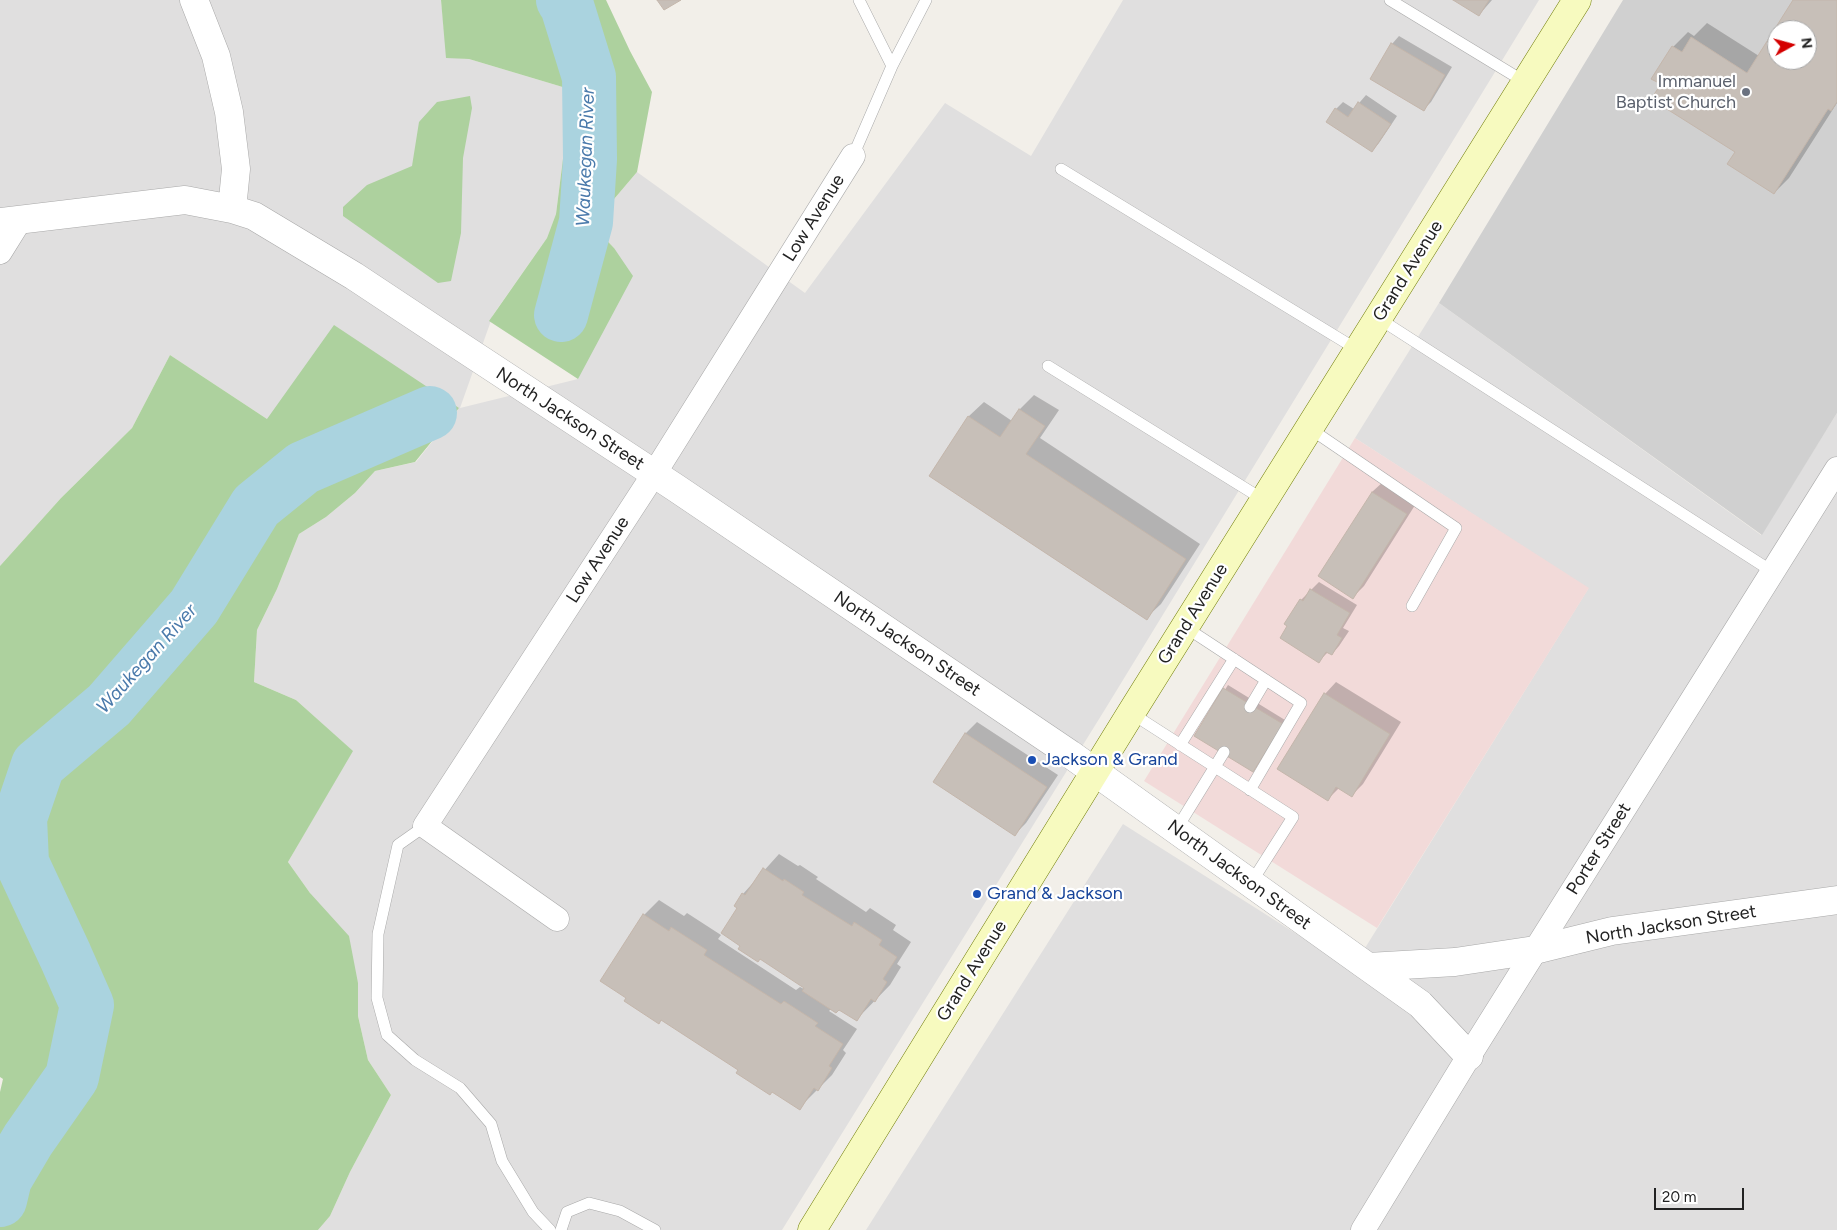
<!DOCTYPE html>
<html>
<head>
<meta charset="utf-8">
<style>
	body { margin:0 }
	#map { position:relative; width:1837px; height:1230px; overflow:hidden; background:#f2efe9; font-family:Figtree,sans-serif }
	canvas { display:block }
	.north { position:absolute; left:1767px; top:20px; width:50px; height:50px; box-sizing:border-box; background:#fff; border:1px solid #a7a7a7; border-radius:50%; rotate:83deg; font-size:14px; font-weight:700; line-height:20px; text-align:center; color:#222 }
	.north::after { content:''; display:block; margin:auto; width:18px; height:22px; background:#d40000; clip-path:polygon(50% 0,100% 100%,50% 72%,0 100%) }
	.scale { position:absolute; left:1654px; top:1188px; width:90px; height:22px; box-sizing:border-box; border:2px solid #222; border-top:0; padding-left:6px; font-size:15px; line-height:18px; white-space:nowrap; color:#222; -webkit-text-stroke:4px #fff; paint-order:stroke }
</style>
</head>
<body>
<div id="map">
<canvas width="1837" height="1230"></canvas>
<div class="north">N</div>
<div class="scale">20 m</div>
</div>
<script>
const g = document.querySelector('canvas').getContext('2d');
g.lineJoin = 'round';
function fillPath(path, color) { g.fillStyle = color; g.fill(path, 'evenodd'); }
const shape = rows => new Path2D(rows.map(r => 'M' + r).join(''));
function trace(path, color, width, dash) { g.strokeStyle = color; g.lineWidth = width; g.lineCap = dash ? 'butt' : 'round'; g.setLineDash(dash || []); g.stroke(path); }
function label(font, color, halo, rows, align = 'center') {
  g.font = font + ' Figtree,sans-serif'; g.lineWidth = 4.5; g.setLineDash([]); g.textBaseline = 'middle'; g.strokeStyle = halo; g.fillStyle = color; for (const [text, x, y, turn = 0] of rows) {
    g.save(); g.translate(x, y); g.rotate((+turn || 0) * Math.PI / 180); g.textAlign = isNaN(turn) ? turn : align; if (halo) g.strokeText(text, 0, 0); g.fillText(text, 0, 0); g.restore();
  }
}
const residential = shape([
	[0,0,441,0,447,57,469,59,576,91,564,151,556,214,547,238,493,315,460,408,578,379,614,248,592,225,637,172,805,293,945,103,1031,156,1123,0,1539,0,1104,711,782,1230,318,1230,330,1216,350,1172,391,1095,368,1060,358,1016,358,983,310,893,288,862,352,751,296,700,254,682,257,630,277,589,299,534,326,517,355,493,375,471,416,462,459,408,267,419,170,355,132,428,61,498,0,566],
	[1439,303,1761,535,1837,413,1837,1230,866,1230,1123,824,1352,969,1588,589,1355,438]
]);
const commercial = shape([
	[1355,438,1589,588,1377,928,1144,781]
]);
const religious = shape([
	[1623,0,1837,0,1837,413,1762,535,1439,303],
	[1777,30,1807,30,1807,60,1777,60]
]);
const forest = shape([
	[441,0,606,0,630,51,652,92,637,172,592,225,614,248,633,276,578,379,489,321,547,238,556,214,564,151,576,91,469,59,446,58],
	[470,96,472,108,463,158,461,233,451,281,438,283,343,216,343,207,367,185,412,166,419,122,437,102],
	[334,325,459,408,415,462,375,471,355,493,326,517,299,534,277,589,257,630,254,682,296,700,353,751,288,862,310,893,349,936,358,983,358,1016,368,1060,391,1095,350,1172,330,1216,318,1230,0,1230,0,1092,3,1079,0,1077,0,566,61,498,132,428,170,355,267,419]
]);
const shadow = shape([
	[1455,0,1492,0,1479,15],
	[1794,0,1837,0,1837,103,1789,178,1774,193,1737,152,1662,84,1653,78,1673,47,1688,32,1694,36,1707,23,1759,56],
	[1777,30,1807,30,1807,60,1777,60],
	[1399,36,1452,67,1431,102,1424,109,1392,44],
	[1366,95,1397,116,1379,143,1372,151,1336,109,1343,102,1354,109],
	[1034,395,1059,410,1040,438,1200,544,1161,604,1146,618,930,475,969,416,984,402,1012,421,1020,409],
	[1384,481,1417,502,1364,586,1353,597,1372,492],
	[1319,582,1357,605,1343,628,1349,631,1339,646,1332,654,1328,652,1319,661,1301,600],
	[1336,682,1401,722,1363,784,1352,795,1339,788,1328,799,1325,694],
	[1228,685,1285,720,1253,771,1196,735],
	[977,722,1058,775,1026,823,1015,834,934,781,966,733],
	[779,854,798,866,800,865,818,877,816,879,866,912,870,908,896,925,893,930,911,942,897,964,901,967,890,985,856,1020,839,1008,831,1009,829,1011,857,1029,843,1050,846,1053,832,1075,799,1108,662,1019,659,1023,627,997,644,915,659,900,684,916,687,913,721,935,718,939,796,990,800,987,804,989,806,987,742,945,739,907,736,905,743,894]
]);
const river = shape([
	[561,315,586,222,590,159,589,77,567,6,563,0],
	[0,1200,5,1179,28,1140,72,1077,87,1005,65,955,22,863,20,818,38,765,109,705,194,607,256,506,303,468,430,413]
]);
const building = shape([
	[657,0,681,0,664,10,657,0],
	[1453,0,1489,0,1479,16,1453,0],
	[1793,0,1837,0,1837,102,1831,111,1828,109,1774,194,1727,164,1735,152,1651,99,1661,84,1651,79,1672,46,1682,52,1691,37,1747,73,1793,0],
	[1777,30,1807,30,1807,60,1777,60,1777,30],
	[1391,43,1445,75,1424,111,1370,79,1391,43],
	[1358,102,1391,124,1372,152,1326,122,1335,108,1348,117,1358,102],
	[1019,409,1045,426,1026,454,1186,559,1147,620,929,476,968,416,1000,437,1019,409],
	[1372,492,1407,514,1353,599,1318,576,1372,492],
	[1310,589,1350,613,1337,635,1342,638,1332,655,1326,652,1319,663,1280,638,1287,626,1284,624,1300,599,1303,601,1310,589],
	[1223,688,1283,724,1253,772,1194,736,1223,688],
	[1324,693,1390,734,1352,797,1336,787,1328,801,1277,769,1324,693],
	[965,733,1047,787,1015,836,933,782,965,733],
	[763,868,783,881,784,879,804,892,802,895,852,926,854,922,882,940,879,945,897,957,883,979,887,982,875,1002,871,999,857,1021,839,1010,836,1013,802,991,804,988,760,959,758,962,738,949,740,946,721,933,737,908,734,906,742,893,745,895,763,868],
	[643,914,669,931,671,927,707,950,704,955,781,1004,784,1001,818,1023,815,1026,843,1044,829,1066,832,1068,818,1091,814,1088,800,1110,772,1092,770,1095,736,1073,738,1070,661,1020,659,1024,624,1001,626,998,600,981,643,914]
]);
const service = shape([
	[859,0,892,66],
	[1390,0,1525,82],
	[853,156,892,66,926,0],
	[1061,169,1358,350],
	[1378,318,1773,572],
	[1048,366,1264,500],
	[1309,428,1456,528,1412,606],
	[1185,627,1301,703,1250,790],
	[1250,707,1266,680],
	[1131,713,1293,817,1251,883],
	[1180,745,1234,659],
	[425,826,398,845,378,934,377,998,387,1035,415,1060,460,1088,491,1124,502,1161,533,1212,550,1230],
	[1176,830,1224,752],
	[561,1230,567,1212,589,1203,620,1211,655,1230]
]);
const minor = shape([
	[0,252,20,220],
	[557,919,425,826,654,474,853,156],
	[1363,1230,1469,1056,1837,469]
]);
const tertiary = shape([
	[194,0,216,56,229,112,236,169,232,209],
	[0,222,185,200,232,209,254,216,354,276,437,331,676,488,1070,754,1368,967,1455,962,1535,950,1612,931,1837,900],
	[1368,967,1420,1004,1469,1056]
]);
const secondary = shape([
	[812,1230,1131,713,1577,0]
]);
const markers = [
	[1746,92,5,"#6b7280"],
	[1032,760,5,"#1a4fb4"],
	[977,894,5,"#1a4fb4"]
];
const worshipNames = [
	["Immanuel",1736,82],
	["Baptist Church",1736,103]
];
const streetNames = [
	["Low Avenue",814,218,-58],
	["Grand Avenue",1408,271,-58],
	["North Jackson Street",570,419,33],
	["Low Avenue",598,560,-57],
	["Grand Avenue",1193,614,-58],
	["North Jackson Street",907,644,34],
	["Porter Street",1599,849,-58],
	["North Jackson Street",1239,875,36],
	["North Jackson Street",1671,925,-9],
	["Grand Avenue",972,971,-58]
];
const transitNames = [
	["Jackson & Grand",1042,760],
	["Grand & Jackson",987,894]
];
const waterNames = [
	["Waukegan River",586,157,-88],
	["Waukegan River",147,659,-48]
];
fillPath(residential, '#e0dfdf');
fillPath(commercial, '#f2dad9');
fillPath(religious, '#d0d0d0');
fillPath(forest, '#add19e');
fillPath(shadow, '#0003');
trace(river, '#aad3df', 54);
fillPath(building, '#c7bfb8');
trace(building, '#c4b6ab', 1);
trace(service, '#a9a9a9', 12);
trace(minor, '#a9a9a9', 25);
trace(tertiary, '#a9a9a9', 29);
trace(secondary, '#707d05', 29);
trace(service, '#fff', 11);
trace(minor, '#fff', 24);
trace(tertiary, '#fff', 28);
trace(secondary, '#f7fabf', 28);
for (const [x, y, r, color] of markers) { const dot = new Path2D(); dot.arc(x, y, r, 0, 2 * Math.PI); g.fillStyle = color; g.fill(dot); trace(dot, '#fff', 2); }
label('18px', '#5b616d', '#fff', worshipNames, 'right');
label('18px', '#222', '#fff', streetNames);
label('18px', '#164399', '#fff', transitNames, 'left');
label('italic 19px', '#4a7aab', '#fff', waterNames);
</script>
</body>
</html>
